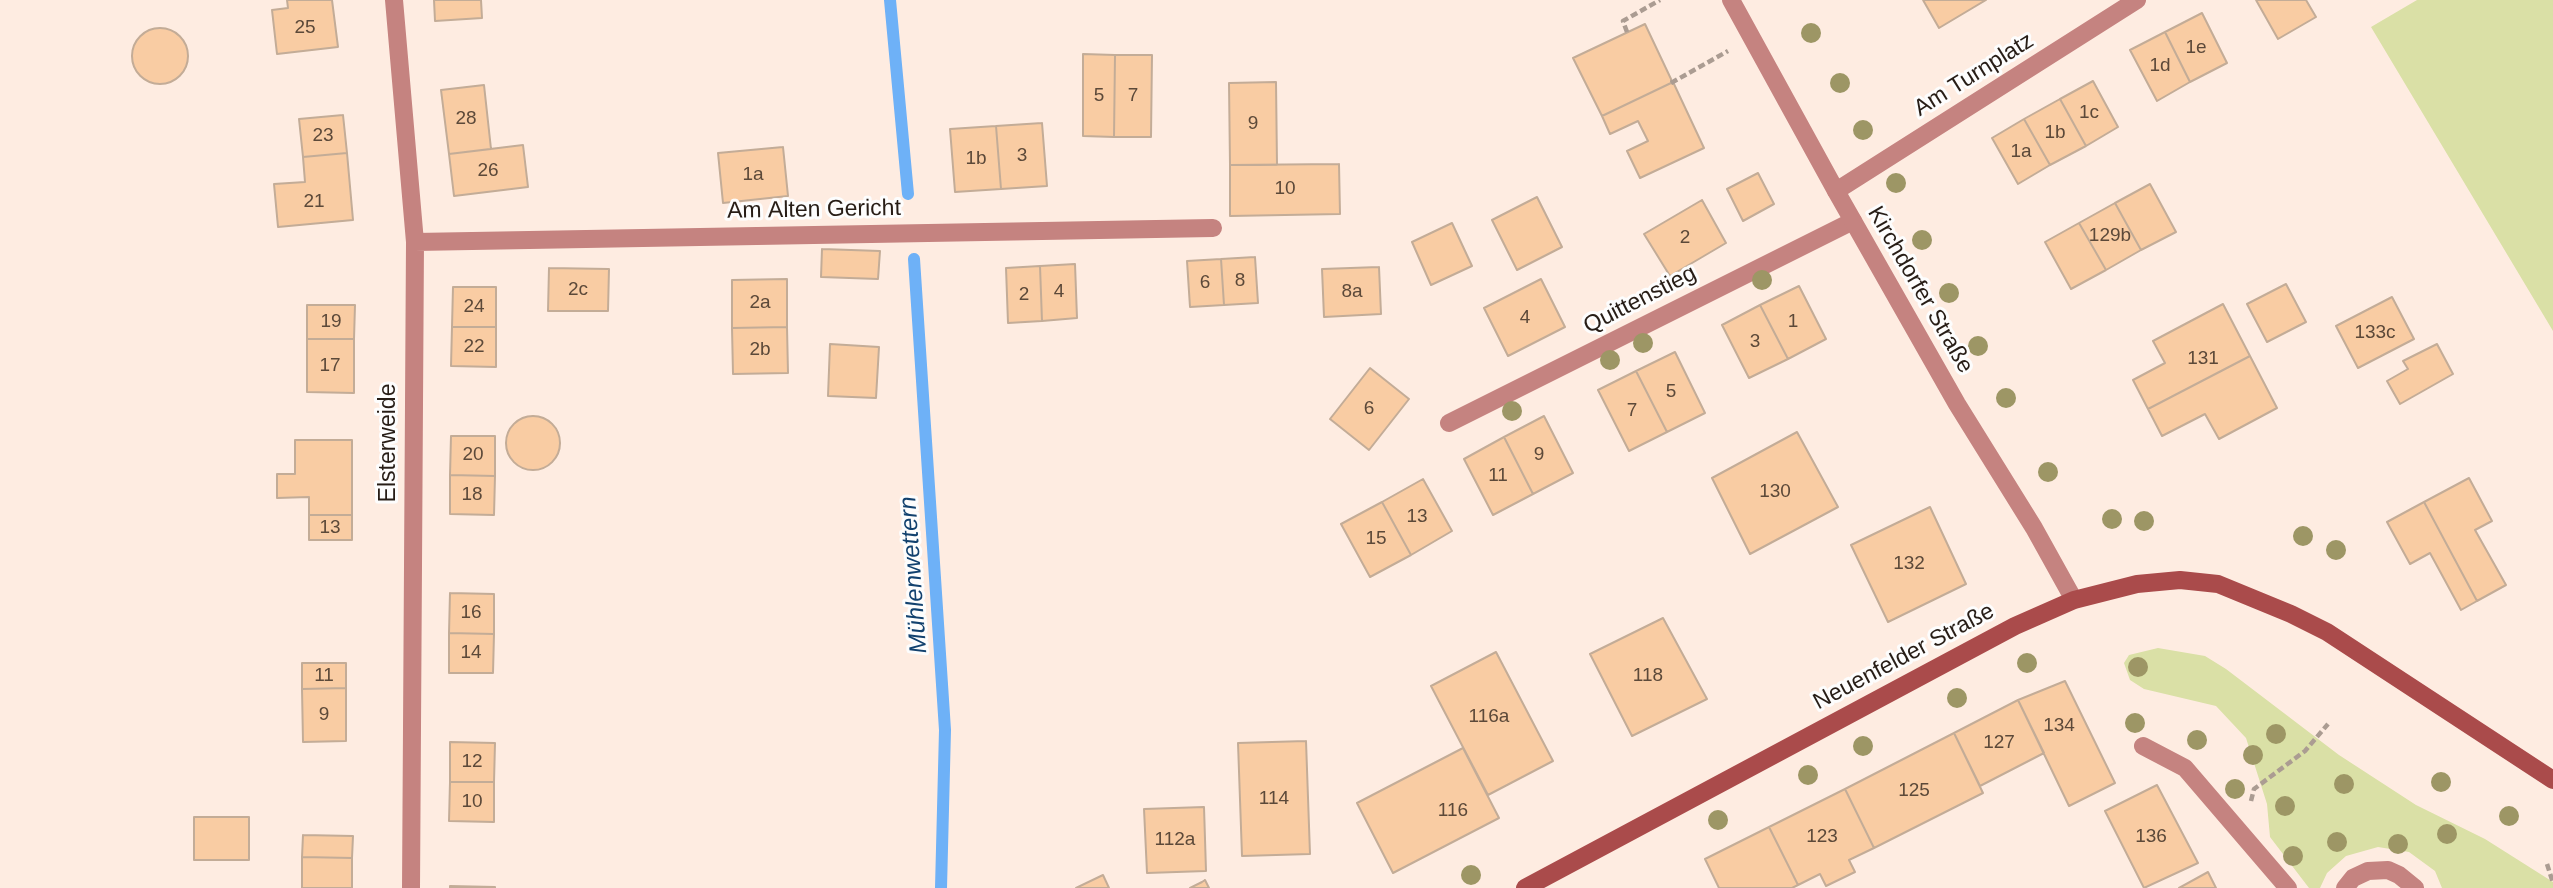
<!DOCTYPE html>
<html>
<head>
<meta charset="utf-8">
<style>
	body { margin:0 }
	canvas { display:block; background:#feece1 }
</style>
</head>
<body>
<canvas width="2553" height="888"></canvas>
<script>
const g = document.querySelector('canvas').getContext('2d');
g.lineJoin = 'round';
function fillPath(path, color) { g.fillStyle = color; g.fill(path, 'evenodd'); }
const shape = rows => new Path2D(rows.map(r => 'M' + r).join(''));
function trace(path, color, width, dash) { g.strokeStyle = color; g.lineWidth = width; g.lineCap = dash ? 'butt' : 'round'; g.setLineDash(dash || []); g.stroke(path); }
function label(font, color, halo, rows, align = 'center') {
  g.font = font + ' Helvetica,sans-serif'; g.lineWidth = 6; g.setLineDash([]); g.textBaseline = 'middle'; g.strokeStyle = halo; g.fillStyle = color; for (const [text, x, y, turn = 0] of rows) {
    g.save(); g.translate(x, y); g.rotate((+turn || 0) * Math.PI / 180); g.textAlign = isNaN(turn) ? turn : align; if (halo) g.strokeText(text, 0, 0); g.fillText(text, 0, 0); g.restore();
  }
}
const green = shape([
	[2417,0,2553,0,2553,331,2371,27],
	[2158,648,2205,656,2226,669,2339,755,2416,805,2485,839,2553,882,2553,888,2442,888,2435,871,2409,852,2378,847,2346,856,2327,873,2320,888,2309,888,2270,837,2267,804,2246,738,2216,706,2144,689,2130,680,2124,663,2129,655]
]);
const stream = shape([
	[890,0,908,194],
	[914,259,945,730,941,888]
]);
const building = shape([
	[287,0,332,0,338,47,277,54,272,10,288,8,287,0],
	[434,0,481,0,482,18,435,21,434,0],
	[1923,0,1986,0,1939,28,1923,0],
	[2256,0,2306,0,2316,17,2278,39,2256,0],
	[2202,13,2227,63,2190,82,2165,32,2202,13],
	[1645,24,1671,79,1671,83,1602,116,1573,58,1645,24],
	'132 56a28 28 0 1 1 56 0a28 28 0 1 1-56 0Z',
	[2165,32,2190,82,2157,101,2130,50,2165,32],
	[1083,54,1115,55,1114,137,1083,136,1083,54],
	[1115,55,1152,55,1151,137,1114,137,1115,55],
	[2093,81,2118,127,2086,146,2060,99,2093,81],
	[1276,82,1277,165,1230,165,1229,83,1276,82],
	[1671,83,1674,84,1704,148,1640,178,1627,151,1648,141,1638,121,1610,134,1602,116,1671,83],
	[484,85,491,149,449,154,441,90,484,85],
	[2060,99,2086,146,2050,165,2024,119,2060,99],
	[343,115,347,153,303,157,299,119,343,115],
	[2024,119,2050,165,2018,184,1992,138,2024,119],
	[1042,123,1047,186,1001,189,996,126,1042,123],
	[996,126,1001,189,955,192,950,129,996,126],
	[523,145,528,187,454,196,449,154,523,145],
	[783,147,788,196,723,203,718,153,783,147],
	[347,153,353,220,278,227,274,184,305,182,303,157,347,153],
	[1339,164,1340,214,1230,216,1230,165,1339,164],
	[1758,173,1774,204,1743,221,1727,189,1758,173],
	[2150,184,2176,232,2141,250,2115,203,2150,184],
	[1537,197,1562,247,1517,270,1492,220,1537,197],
	[1702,200,1726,243,1670,276,1644,234,1702,200],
	[2115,203,2141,250,2106,270,2079,223,2115,203],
	[1452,223,1472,266,1431,285,1412,242,1452,223],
	[2079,223,2106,270,2071,289,2045,242,2079,223],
	[822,249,880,251,878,279,821,277,822,249],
	[1255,257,1258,303,1224,305,1221,259,1255,257],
	[1221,259,1224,305,1190,307,1187,261,1221,259],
	[1075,264,1077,318,1042,321,1040,266,1075,264],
	[1040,266,1042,321,1008,323,1006,268,1040,266],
	[1379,267,1381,314,1324,317,1322,269,1379,267],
	[549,268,609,269,608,311,548,311,549,268],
	[787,279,787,327,732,328,732,280,787,279],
	[1541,279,1565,327,1508,356,1484,308,1541,279],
	[2286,284,2306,322,2267,342,2247,304,2286,284],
	[1799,286,1826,339,1788,359,1760,305,1799,286],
	[453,287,496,287,496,327,452,327,453,287],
	[2392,297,2414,339,2358,368,2336,326,2392,297],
	[2223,304,2250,356,2148,409,2133,380,2165,363,2153,341,2223,304],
	[307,305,355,305,354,339,307,339,307,305],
	[1760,305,1788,359,1749,378,1722,325,1760,305],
	[452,327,496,327,496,367,451,366,452,327],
	[787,327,788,373,733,374,732,328,787,327],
	[307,339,354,339,354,393,307,392,307,339],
	[830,344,879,347,876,398,828,396,830,344],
	[2437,344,2453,374,2400,404,2387,381,2408,369,2403,361,2437,344],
	[1675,352,1705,413,1667,432,1636,371,1675,352],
	[2250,356,2277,408,2219,439,2205,414,2162,436,2148,409,2250,356],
	[1370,368,1409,399,1369,450,1330,419,1370,368],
	[1636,371,1667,432,1629,451,1598,390,1636,371],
	'506 443a27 27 0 1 1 54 0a27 27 0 1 1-54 0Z',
	[1544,416,1573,473,1533,494,1504,437,1544,416],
	[1797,432,1838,507,1750,554,1712,478,1797,432],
	[451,436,495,436,495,476,450,475,451,436],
	[1504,437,1533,494,1493,515,1464,459,1504,437],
	[295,440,352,440,352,515,309,515,309,497,277,498,277,474,295,474,295,440],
	[450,475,495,476,494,515,450,514,450,475],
	[2469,478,2492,521,2475,530,2506,585,2477,601,2424,502,2469,478],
	[1423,479,1452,531,1411,555,1382,502,1423,479],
	[1382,502,1411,555,1370,577,1341,524,1382,502],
	[2424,502,2477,601,2461,610,2430,553,2410,564,2387,522,2424,502],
	[1930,507,1966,584,1888,622,1851,545,1930,507],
	[309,515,352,515,352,540,309,540,309,515],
	[450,593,494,594,494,634,449,633,450,593],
	[1663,618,1707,699,1632,736,1590,654,1663,618],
	[449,633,494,634,493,673,449,673,449,633],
	[1496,652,1553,761,1488,795,1431,686,1496,652],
	[302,663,346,663,346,688,302,689,302,663],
	[2065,681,2115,783,2069,806,2018,700,2065,681],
	[346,688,346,741,303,742,302,689,346,688],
	[2018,700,2044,753,1980,786,1954,733,2018,700],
	[1954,733,1983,793,1874,848,1845,789,1954,733],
	[1306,741,1310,854,1242,856,1238,743,1306,741],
	[450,742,495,743,494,782,450,782,450,742],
	[1463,748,1499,818,1393,873,1357,803,1463,748],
	[450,782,494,782,494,822,449,821,450,782],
	[2157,785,2198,863,2144,888,2105,811,2157,785],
	[1845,789,1874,848,1849,860,1855,872,1826,886,1820,874,1798,885,1769,827,1845,789],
	[1204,807,1206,871,1147,873,1144,809,1204,807],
	[194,817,249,817,249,860,194,860,194,817],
	[1769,827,1798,885,1792,888,1719,888,1705,859,1769,827],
	[303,835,353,836,352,858,302,857,303,835],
	[302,857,352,858,352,888,302,888,302,857],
	[2208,872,2216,888,2179,888,2208,872],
	[1103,875,1109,888,1076,888,1103,875],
	[1205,880,1209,888,1190,888,1202,882,1205,880],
	[450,886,495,887,495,888,450,888,450,886]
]);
const path = shape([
	[1627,32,1623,21,1660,0],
	[1671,83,1728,51],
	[2251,801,2254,789,2305,751,2328,724],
	[2547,864,2553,883]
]);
const minor = shape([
	[394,0,415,242,411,888],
	[1836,191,2137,0],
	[415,242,1213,228],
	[1449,423,1853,221],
	[2143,746,2185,768,2288,888],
	[2345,888,2353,878,2368,871,2388,870,2399,875,2415,888]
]);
const tertiary = shape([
	[1731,0,1836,191,1957,404,2034,528,2074,600]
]);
const secondary = shape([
	[1525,888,2015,626,2074,600,2137,584,2180,580,2218,584,2291,614,2327,632,2553,780]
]);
const trees = [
	[1811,33],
	[1840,83],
	[1863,130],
	[1896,183],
	[1922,240],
	[1762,280],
	[1949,293],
	[1643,343],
	[1978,346],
	[1610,360],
	[2006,398],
	[1512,411],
	[2048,472],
	[2112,519],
	[2144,521],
	[2303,536],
	[2336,550],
	[2027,663],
	[2138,667],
	[1957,698],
	[2135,723],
	[2276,734],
	[2197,740],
	[1863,746],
	[2253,755],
	[1808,775],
	[2441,782],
	[2344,784],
	[2235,789],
	[2285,806],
	[2509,816],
	[1718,820],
	[2447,834],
	[2337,842],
	[2398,844],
	[2293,856],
	[1471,875]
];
const numberNames = [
	["25",305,28],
	["1e",2196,48],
	["1d",2160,66],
	["5",1099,96],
	["7",1133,96],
	["1c",2089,113],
	["28",466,119],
	["9",1253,124],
	["1b",2055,133],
	["23",323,136],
	["1a",2021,152],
	["3",1022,156],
	["1b",976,159],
	["26",488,171],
	["1a",753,175],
	["10",1285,189],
	["21",314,202],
	["129b",2110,236],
	["2",1685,238],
	["8",1240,281],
	["6",1205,283],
	["2c",578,290],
	["4",1059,292],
	["8a",1352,292],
	["2",1024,295],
	["2a",760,303],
	["24",474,307],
	["4",1525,318],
	["19",331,322],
	["1",1793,322],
	["133c",2375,333],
	["3",1755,342],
	["22",474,347],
	["2b",760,350],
	["131",2203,359],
	["17",330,366],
	["5",1671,392],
	["6",1369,409],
	["7",1632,411],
	["20",473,455],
	["9",1539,455],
	["11",1498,476],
	["130",1775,492],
	["18",472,495],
	["13",1417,517],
	["13",330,528],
	["15",1376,539],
	["132",1909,564],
	["16",471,613],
	["14",471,653],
	["11",324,676],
	["118",1648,676],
	["9",324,715],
	["116a",1489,717],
	["134",2059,726],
	["127",1999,743],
	["12",472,762],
	["125",1914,791],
	["114",1274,799],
	["10",472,802],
	["116",1453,811],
	["123",1822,837],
	["136",2151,837],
	["112a",1175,840]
];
const streetNames = [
	["Am Turnplatz",1974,75,-32],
	["Am Alten Gericht",814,210,-1],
	["Kirchdorfer Straße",1920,290,60],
	["Quittenstieg",1640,300,-27],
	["Elsterweide",389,443,-90],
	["Neuenfelder Straße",1904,657,-28]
];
const waterNames = [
	["Mühlenwettern",914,575,-94]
];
fillPath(green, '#dae0a6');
trace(stream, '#6eb1f7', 12);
fillPath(building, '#f9cca3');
trace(building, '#c3ac97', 2);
trace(path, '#ab9c92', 4.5, [7, 3.5]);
trace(minor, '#c58380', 18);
trace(tertiary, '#c58380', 18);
trace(secondary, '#aa4b4b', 18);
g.fillStyle = '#9d9665';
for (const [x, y] of trees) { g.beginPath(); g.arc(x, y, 10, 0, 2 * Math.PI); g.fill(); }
label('19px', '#5c4939', null, numberNames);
label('23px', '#271d16', '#fdfdfd', streetNames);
label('italic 24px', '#12416e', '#fdfdfd', waterNames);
</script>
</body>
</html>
